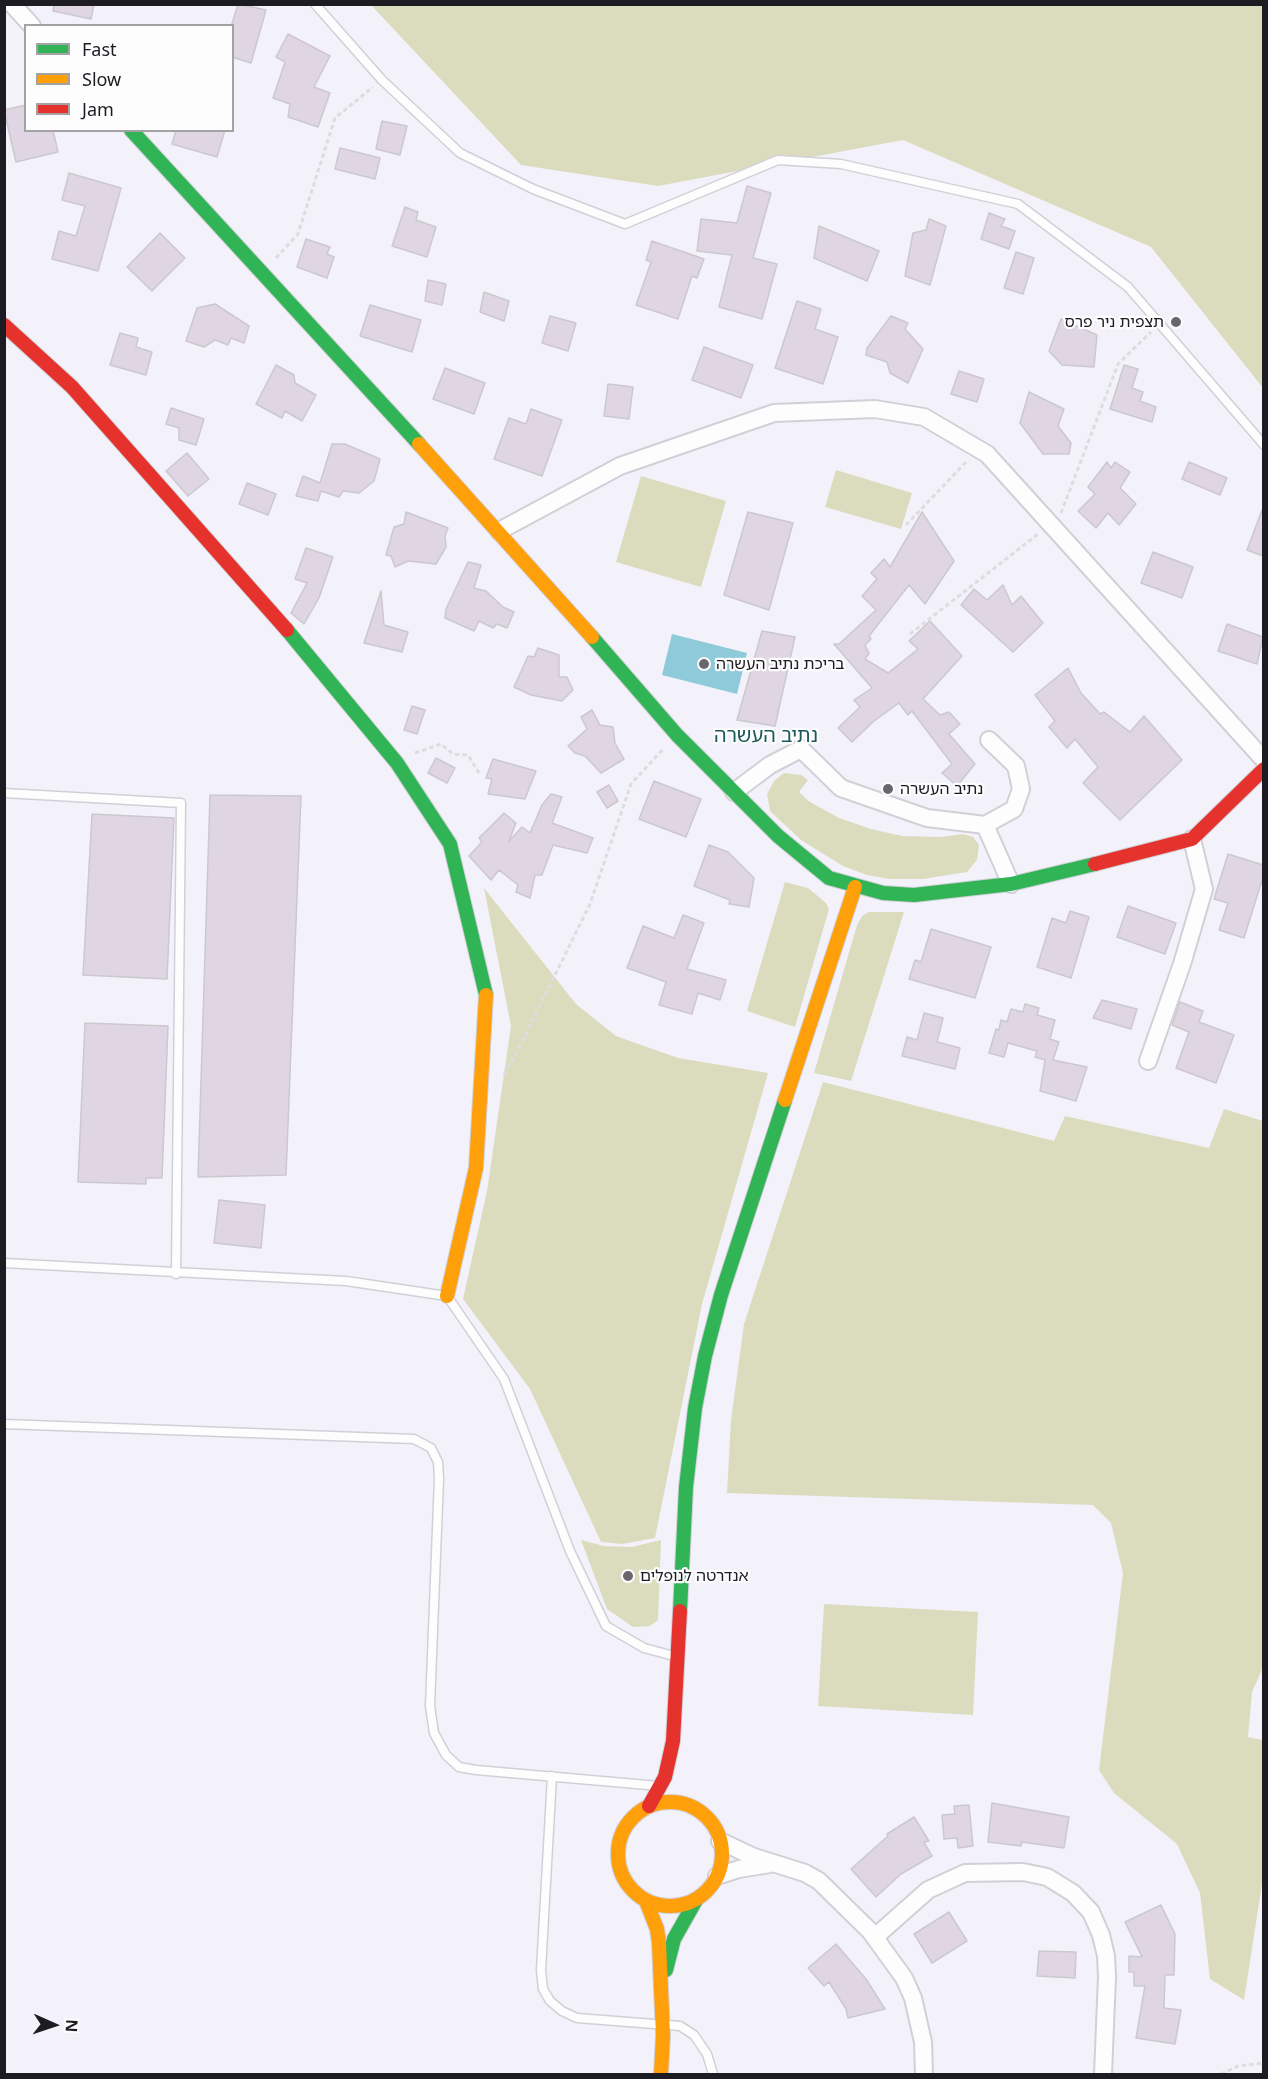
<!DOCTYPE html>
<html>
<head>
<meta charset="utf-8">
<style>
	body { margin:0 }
	#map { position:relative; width:1268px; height:2079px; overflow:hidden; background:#f3f2fa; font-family:"Noto Sans",sans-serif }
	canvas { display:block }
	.frame { position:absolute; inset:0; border:6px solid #1d1c23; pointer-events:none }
	.legend { position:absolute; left:24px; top:24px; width:210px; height:108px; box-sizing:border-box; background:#fdfdfd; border:2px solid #a3a3a6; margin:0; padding:8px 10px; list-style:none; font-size:18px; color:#1d1c23 }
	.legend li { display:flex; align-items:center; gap:12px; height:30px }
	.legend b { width:30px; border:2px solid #a3a3a6 }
	.north { position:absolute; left:24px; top:1995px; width:60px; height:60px; -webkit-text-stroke:4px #fdfdfd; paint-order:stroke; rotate:93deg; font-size:16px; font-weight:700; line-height:24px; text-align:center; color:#1d1c23 }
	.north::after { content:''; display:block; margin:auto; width:21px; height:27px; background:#1d1c23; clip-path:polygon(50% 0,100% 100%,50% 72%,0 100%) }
</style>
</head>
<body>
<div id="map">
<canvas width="1268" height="2079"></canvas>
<div class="frame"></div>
<ul class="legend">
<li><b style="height:8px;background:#30b455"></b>Fast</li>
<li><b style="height:8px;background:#ff9f0a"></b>Slow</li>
<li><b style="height:8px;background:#e5322d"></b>Jam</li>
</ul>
<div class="north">N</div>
</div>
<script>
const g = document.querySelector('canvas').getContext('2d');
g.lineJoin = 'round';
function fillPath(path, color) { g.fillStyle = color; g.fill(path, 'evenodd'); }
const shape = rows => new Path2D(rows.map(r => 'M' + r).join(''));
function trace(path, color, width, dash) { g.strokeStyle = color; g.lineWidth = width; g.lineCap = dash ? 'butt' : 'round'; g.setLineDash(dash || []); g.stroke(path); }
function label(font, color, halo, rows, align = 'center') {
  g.font = font + ' "Noto Sans","Noto Sans Hebrew",sans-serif'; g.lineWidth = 4.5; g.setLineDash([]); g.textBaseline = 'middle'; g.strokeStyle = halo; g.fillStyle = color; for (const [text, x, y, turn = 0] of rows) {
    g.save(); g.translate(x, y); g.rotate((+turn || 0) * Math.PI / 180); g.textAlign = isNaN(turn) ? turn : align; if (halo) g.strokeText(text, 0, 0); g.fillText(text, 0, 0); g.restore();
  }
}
const green = shape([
	[371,5,1263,5,1263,388,1151,247,903,140,658,186,521,165],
	[836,470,912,493,901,529,825,507],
	[641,476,726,501,701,587,616,562],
	[784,773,801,775,808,780,799,792,810,802,839,818,871,829,902,836,941,837,963,834,973,837,979,845,977,860,967,872,923,879,889,879,867,875,843,866,801,840,770,811,767,794,774,781],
	[785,882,808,888,826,903,829,909,795,1027,747,1011],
	[484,888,576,1004,616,1036,678,1058,768,1073,702,1304,655,1538,622,1544,601,1542,530,1389,463,1299,487,1191,511,1026],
	[869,912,904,912,851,1081,814,1073,857,925,862,916],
	[823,1082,1054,1141,1065,1116,1209,1148,1224,1109,1263,1121,1264,1665,1252,1692,1248,1737,1263,1740,1264,1871,1244,2000,1210,1979,1200,1893,1177,1844,1114,1793,1099,1770,1123,1573,1111,1523,1093,1505,727,1493,731,1420,744,1324],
	[581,1540,604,1546,632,1547,661,1540,658,1620,650,1626,633,1627,607,1609],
	[824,1604,978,1612,973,1715,818,1706]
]);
const water = shape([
	[672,634,747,653,737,694,662,675]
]);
const building = shape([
	[54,4,94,4,91,19,53,11,54,4],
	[238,4,266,10,251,63,232,57,232,24,238,4],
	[288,34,330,56,314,87,330,93,318,127,288,117,290,104,273,98,285,62,276,57,288,34],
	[26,105,26,130,53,130,58,152,16,162,4,110,26,105],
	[382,121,407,126,400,155,376,149,382,121],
	[176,130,225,130,217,157,172,144,176,130],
	[340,148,380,158,375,179,335,169,340,148],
	[69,173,121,188,98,271,52,259,59,231,76,236,85,206,62,200,69,173],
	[747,186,771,193,753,258,777,264,762,319,719,307,732,255,697,251,701,219,737,223,747,186],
	[405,207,418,212,416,220,436,227,427,257,392,246,405,207],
	[989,213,1005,219,1001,226,1015,231,1009,249,981,239,989,213],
	[929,219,946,226,930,285,905,276,913,233,926,230,929,219],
	[819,226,879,251,867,281,814,258,819,226],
	[160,233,185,258,152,291,127,267,160,233],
	[306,239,330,247,327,254,334,257,327,278,297,267,306,239],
	[652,241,704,259,697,278,692,276,678,319,636,305,651,262,646,260,652,241],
	[1016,252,1034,258,1023,294,1004,288,1016,252],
	[428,280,446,284,442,305,425,301,428,280],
	[484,292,509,301,504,321,480,312,484,292],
	[797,301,821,309,815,329,838,337,823,384,775,368,797,301],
	[215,304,249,326,244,343,231,338,228,345,215,340,204,347,186,341,197,308,215,304],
	[370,305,421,320,412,352,360,336,370,305],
	[550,316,576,323,568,351,542,343,550,316],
	[891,316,908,323,905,329,923,349,908,383,890,373,887,362,866,355,867,348,891,316],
	[1061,319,1097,335,1094,367,1062,365,1049,351,1061,319],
	[120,333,138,338,136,347,152,352,146,375,110,365,120,333],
	[704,347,753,365,741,398,692,380,704,347],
	[276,365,294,375,295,383,316,395,302,421,285,411,282,418,256,404,276,365],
	[1124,365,1138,369,1132,388,1143,392,1140,401,1156,407,1152,422,1110,409,1124,365],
	[445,368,485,383,474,414,433,399,445,368],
	[959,371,984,379,977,402,951,394,959,371],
	[608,384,633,387,629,419,604,416,608,384],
	[1029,392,1064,409,1058,426,1071,443,1069,454,1043,454,1020,423,1029,392],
	[171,408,204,419,196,445,179,440,179,428,166,424,171,408],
	[531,409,562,420,542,476,494,459,509,418,526,424,531,409],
	[332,444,345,444,380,459,374,481,359,493,343,491,339,497,321,491,318,501,296,496,303,476,320,483,332,444],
	[187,453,209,479,188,496,166,471,187,453],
	[1107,462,1111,468,1115,462,1130,472,1120,488,1136,504,1119,525,1108,513,1096,528,1078,511,1095,494,1088,487,1107,462],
	[1189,462,1227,478,1220,495,1182,479,1189,462],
	[247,483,276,494,268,515,239,504,247,483],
	[1262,510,1263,510,1263,556,1247,550,1262,510],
	[406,512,448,528,445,536,446,547,436,564,408,561,395,567,391,556,386,555,394,527,404,524,406,512],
	[748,512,793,523,769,610,724,595,748,512],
	[922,512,954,561,925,604,909,585,869,636,871,639,865,645,869,653,865,659,888,673,918,649,909,641,930,621,962,656,923,699,940,715,949,712,960,724,949,734,975,764,957,786,942,773,952,764,912,711,908,715,899,703,874,721,852,742,838,728,860,707,854,700,872,688,834,644,839,644,876,610,862,596,877,579,871,573,884,559,890,567,922,512],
	[306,548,333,557,319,598,304,624,291,613,307,583,295,579,306,548],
	[1153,552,1193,567,1182,598,1141,583,1153,552],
	[468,562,481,565,474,588,486,591,503,607,514,612,507,628,497,624,493,628,479,621,474,631,445,618,446,609,468,562],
	[1003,585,1012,605,1021,596,1043,623,1013,652,961,605,974,589,987,600,1003,585],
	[381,591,384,625,408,632,402,652,364,643,381,591],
	[1227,624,1263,637,1257,664,1218,651,1227,624],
	[762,631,795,637,775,726,737,720,762,631],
	[538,648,559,655,559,677,567,677,573,690,562,701,531,695,514,687,528,656,534,657,538,648],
	[1068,668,1081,693,1100,714,1104,712,1130,732,1144,716,1182,760,1120,820,1083,783,1098,767,1075,739,1067,748,1049,727,1055,721,1035,695,1068,668],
	[412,706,425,710,417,734,404,730,412,706],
	[592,710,600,725,613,727,615,743,624,759,601,773,585,756,575,753,568,746,587,729,581,717,592,710],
	[436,758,455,768,447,783,428,773,436,758],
	[493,759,536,771,525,799,488,794,492,779,486,778,493,759],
	[654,781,701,799,686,837,639,819,654,781],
	[609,785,618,801,607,808,597,792,609,785],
	[551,794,562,797,552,823,593,838,587,853,553,845,542,875,535,875,530,898,516,892,518,885,499,870,491,880,469,856,482,842,479,838,504,813,516,823,509,841,522,827,530,833,542,805,551,794],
	[210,795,301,796,286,1175,198,1177,210,795],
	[92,814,174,818,167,979,83,975,92,814],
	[709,845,728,852,754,878,749,907,729,904,730,900,694,886,709,845],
	[1228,854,1263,865,1263,877,1244,938,1219,930,1228,903,1214,899,1228,854],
	[1128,906,1176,923,1165,954,1117,937,1128,906],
	[1070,911,1089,917,1071,978,1037,967,1052,918,1066,923,1070,911],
	[683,915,704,923,687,969,726,980,720,1000,698,993,692,1014,659,1005,666,982,627,968,643,926,674,938,683,915],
	[931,929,991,947,975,998,909,979,915,960,921,962,931,929],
	[1102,1000,1137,1009,1131,1029,1093,1018,1102,1000],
	[1180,1002,1203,1011,1199,1022,1234,1035,1216,1083,1176,1068,1189,1032,1172,1025,1180,1002],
	[1025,1004,1039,1008,1037,1015,1055,1020,1050,1039,1059,1042,1053,1060,1087,1067,1076,1101,1040,1091,1045,1060,1035,1057,1037,1051,1008,1043,1004,1057,989,1053,996,1029,999,1030,1001,1020,1007,1022,1011,1009,1023,1012,1025,1004],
	[924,1013,943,1018,937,1042,960,1048,955,1069,902,1056,907,1037,917,1040,924,1013],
	[85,1023,168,1026,162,1178,146,1178,146,1184,78,1182,85,1023],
	[219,1200,265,1205,261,1248,214,1243,219,1200],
	[992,1803,1069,1817,1064,1848,1022,1842,1021,1846,988,1842,992,1803],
	[969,1805,973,1846,958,1848,957,1838,944,1839,942,1815,955,1814,954,1806,969,1805],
	[914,1817,929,1841,924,1842,932,1856,901,1874,876,1897,851,1869,888,1836,887,1834,914,1817],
	[1161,1905,1175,1934,1174,1975,1165,1975,1164,2008,1181,2010,1175,2044,1136,2038,1145,1986,1134,1986,1134,1972,1129,1972,1129,1956,1142,1957,1125,1922,1161,1905],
	[949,1912,967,1941,932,1963,914,1934,949,1912],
	[836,1944,866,1979,885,2009,848,2018,846,2009,829,1982,824,1986,808,1968,836,1944],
	[1039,1951,1076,1952,1075,1978,1037,1976,1039,1951]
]);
const path = shape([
	[276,258,298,234,335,118,373,87],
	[1061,513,1118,364,1151,332],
	[906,525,967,461],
	[910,634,1038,534],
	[415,753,441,744,453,754,468,755,479,773],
	[504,1075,520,1046,590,904,631,784,663,749],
	[1221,2074,1238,2066,1264,2063]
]);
const lane = shape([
	[315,4,382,80,460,153,533,189,625,224,778,160,841,164,1018,204,1128,287,1264,445],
	[4,793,181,803,176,1274],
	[4,1263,346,1281,447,1296,504,1379,570,1551,606,1626,644,1648,674,1656],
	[4,1424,414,1439,431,1448,438,1462,439,1478,430,1706,434,1733,446,1755,459,1767,476,1770,659,1786],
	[552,1776,541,1970,543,1989,550,2001,562,2011,577,2018,680,2026,694,2035,707,2054,713,2074]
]);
const street = shape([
	[12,4,32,26],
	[499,531,620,466,774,413,875,409,924,417,987,454,1264,760],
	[734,792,770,765,801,749,841,788,927,818,985,825,1014,809,1021,789,1016,766,989,740],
	[985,825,1011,884],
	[1148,1061,1182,964,1204,889,1192,839],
	[720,1841,754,1857,805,1873,819,1881,870,1931,904,1978,913,1998,923,2042,924,2074],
	[717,1876,739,1869,770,1864],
	[875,1937,928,1890,965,1873,1023,1872,1047,1877,1073,1893,1091,1912,1101,1935,1106,1956,1107,1977,1103,2074]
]);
const fast = shape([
	[131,130,419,444],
	[287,630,397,763,450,844,486,995],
	[592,637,677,735,778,836,829,878,883,893,914,895,1011,884,1095,864],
	[680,1611,686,1487,695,1408,705,1356,721,1295,785,1100],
	[666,1970,674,1939,696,1900]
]);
const slow = shape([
	[419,444,592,637],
	[785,1100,855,887],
	[447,1296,476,1168,486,995],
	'618 1854a52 52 0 1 1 104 0a52 52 0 1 1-104 0Z',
	[646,1901,657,1929,659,1943,663,2035,661,2074]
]);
const jam = shape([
	[4,325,72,387,287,630],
	[1095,864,1192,839,1264,769],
	[649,1806,665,1777,673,1741,680,1611]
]);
const markers = [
	[1176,322,6,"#68676e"],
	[704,664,6,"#68676e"],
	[888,789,6,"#68676e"],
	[628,1576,6,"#68676e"]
];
const poiNames = [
	["תצפית ניר פרס",1164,322,"right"],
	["בריכת נתיב העשרה",716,664],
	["נתיב העשרה",900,789],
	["אנדרטה לנופלים",640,1576]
];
const quarterNames = [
	["נתיב העשרה",766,736]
];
fillPath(green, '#dbdcbe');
fillPath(water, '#8ecada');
fillPath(building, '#e0d5e2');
trace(building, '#cbc8ce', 1.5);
trace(lane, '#d1d0d7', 11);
trace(street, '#d1d0d7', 20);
trace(fast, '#d1d0d7', 16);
trace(slow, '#d1d0d7', 16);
trace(jam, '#d1d0d7', 16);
trace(path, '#dddddf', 3, [4.5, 3]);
trace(lane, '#fdfdfe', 8);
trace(street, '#fdfdfe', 16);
trace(fast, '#30b455', 14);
trace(slow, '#ff9f0a', 14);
trace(jam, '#e5322d', 14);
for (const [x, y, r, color] of markers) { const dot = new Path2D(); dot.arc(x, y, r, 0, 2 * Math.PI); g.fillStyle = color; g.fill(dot); trace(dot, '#fdfdfd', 2); }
label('16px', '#1d1c23', '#fdfdfd', poiNames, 'left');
label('20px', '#1c575b', '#fdfdfd', quarterNames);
</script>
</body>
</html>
